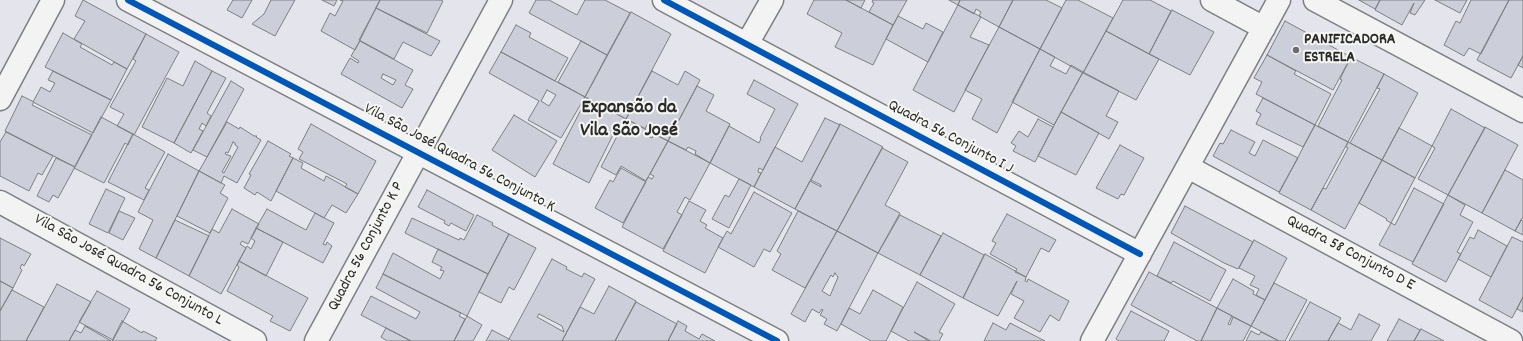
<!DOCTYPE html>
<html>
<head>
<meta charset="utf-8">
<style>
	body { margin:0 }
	canvas { display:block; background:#e4e5ec }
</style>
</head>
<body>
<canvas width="1523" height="341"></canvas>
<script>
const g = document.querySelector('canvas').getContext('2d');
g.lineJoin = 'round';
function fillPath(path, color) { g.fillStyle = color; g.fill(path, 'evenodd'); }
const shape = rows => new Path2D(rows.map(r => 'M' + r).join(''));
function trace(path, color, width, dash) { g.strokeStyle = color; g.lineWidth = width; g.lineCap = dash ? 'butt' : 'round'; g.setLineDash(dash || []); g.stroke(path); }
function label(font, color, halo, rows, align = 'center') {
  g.font = font + ' Dekko,sans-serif'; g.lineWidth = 4; g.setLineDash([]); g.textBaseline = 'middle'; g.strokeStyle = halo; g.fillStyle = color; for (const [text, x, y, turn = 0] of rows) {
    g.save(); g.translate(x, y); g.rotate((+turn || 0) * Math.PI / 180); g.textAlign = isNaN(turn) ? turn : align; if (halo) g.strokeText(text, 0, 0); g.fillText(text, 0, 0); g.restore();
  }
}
const building = shape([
	[83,0,146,34,127,69,74,39,85,21,75,16,83,0],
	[233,0,252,0,242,18,227,10,233,0],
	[271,0,295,0,275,36,252,24,264,14,271,0],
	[322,0,337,0,334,6,322,0],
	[340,0,380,0,355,50,321,31,330,13,335,16,343,1,340,0],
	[380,0,441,0,443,1,427,33,376,8,380,0],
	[536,0,549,0,577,15,585,0,605,0,630,13,607,55,529,13,536,0],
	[814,0,846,0,893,25,873,65,835,47,842,33,807,14,814,0],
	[846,0,865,0,861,8,846,0],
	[873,0,907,0,893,25,869,12,874,3,872,2,873,0],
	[949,0,960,0,958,5,949,0],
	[960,0,1013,0,999,27,979,16,981,12,976,9,974,14,958,5,960,0],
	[1013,0,1046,0,1062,8,1040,49,999,27,1013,0],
	[1066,0,1078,0,1113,18,1083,73,1040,49,1066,0],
	[1123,0,1150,0,1171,11,1149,54,1106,31,1123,0],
	[1359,0,1380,0,1375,9,1359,0],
	[1380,0,1425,0,1415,15,1410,13,1414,3,1402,25,1375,10,1380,0],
	[1435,0,1467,0,1460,13,1435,0],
	[1471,0,1509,0,1481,54,1469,48,1464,56,1444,45,1456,21,1460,23,1471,0],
	[1509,0,1523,0,1523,56,1511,78,1477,60,1509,0],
	[958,5,981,17,970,37,989,45,954,112,913,90,958,5],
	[376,8,440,41,431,56,403,42,394,59,359,40,376,8],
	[1172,10,1214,32,1190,75,1149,54,1172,10],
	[631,12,671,34,626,119,585,97,631,12],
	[898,16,923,29,926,23,943,32,928,62,886,39,898,16],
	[1285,21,1351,57,1333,90,1267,55,1285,21],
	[516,25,531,33,529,37,568,58,555,81,501,52,516,25],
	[999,27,1040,49,997,133,972,119,982,99,965,90,999,27],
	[1106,31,1159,59,1136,100,1083,73,1106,31],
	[63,33,82,44,80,47,112,65,114,62,127,69,111,100,45,67,63,33],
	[146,34,179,52,134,135,117,126,124,114,110,107,136,61,133,59,146,34],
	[360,41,413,70,405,85,413,89,402,108,341,74,350,58,358,63,359,61,351,56,360,41],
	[383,74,396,80,393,85,381,78,383,74],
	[581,41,607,55,585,97,558,82,581,41],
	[1040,49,1055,57,1050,66,1066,74,1071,65,1083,72,1054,125,1012,102,1040,49],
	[501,52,585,97,561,138,528,120,539,101,489,73,501,52],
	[547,90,556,95,549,106,541,101,547,90],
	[1267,55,1296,71,1294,74,1331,94,1315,125,1256,94,1262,82,1254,78,1267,55],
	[1523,56,1523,68,1518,65,1523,56],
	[1351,57,1384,74,1348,142,1318,126,1342,80,1340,79,1351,57],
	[195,61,212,71,174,143,142,127,167,78,183,86,195,61],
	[53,71,111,100,93,133,33,102,41,87,50,92,55,83,48,80,53,71],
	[212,71,226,78,207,113,211,116,206,126,202,123,199,129,203,131,191,153,174,143,212,71],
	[652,71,678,85,685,71,700,80,668,141,653,133,656,128,648,123,645,129,626,119,652,71],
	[1083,72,1119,91,1106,116,1118,122,1109,139,1061,112,1083,72],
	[1384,74,1418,93,1382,160,1350,143,1380,89,1377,88,1384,74],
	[754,80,798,104,763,170,759,168,758,172,761,173,754,187,710,163,729,126,759,143,761,139,760,138,775,109,747,94,754,80],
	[231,81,244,89,207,157,193,150,231,81],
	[697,86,714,95,706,111,730,124,710,163,695,154,696,151,688,147,686,150,668,141,697,86],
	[22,96,34,102,32,105,92,135,75,167,5,131,22,96],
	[587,98,626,119,622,127,614,123,613,125,617,127,589,183,553,164,587,98],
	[1263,98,1315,125,1303,147,1256,124,1261,114,1256,111,1263,98],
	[1451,109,1485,128,1448,195,1418,179,1435,148,1432,146,1451,109],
	[1061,112,1099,133,1076,175,1038,156,1061,112],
	[514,115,557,141,535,177,492,150,514,115],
	[101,117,133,134,128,145,125,143,104,183,74,168,101,117],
	[825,118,840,125,795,209,754,187,775,147,802,162,825,118],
	[626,119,646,129,644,134,652,138,654,134,668,141,646,181,621,166,616,175,601,167,626,119],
	[1038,119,1053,127,1035,162,1013,151,1016,146,1011,143,1019,131,1028,137,1038,119],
	[227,122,239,129,240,127,254,136,257,136,256,137,261,140,237,183,224,176,221,183,199,171,227,122],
	[233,142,235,143,235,145,238,147,224,173,222,172,231,156,225,154,226,152,228,153,233,142],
	[311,124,376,161,358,194,345,187,347,184,299,159,303,152,298,149,311,124],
	[840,124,883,147,837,231,795,209,810,181,821,187,821,185,811,180,840,124],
	[1315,125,1348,142,1311,210,1279,193,1315,125],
	[1485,127,1518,145,1482,213,1448,195,1485,127],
	[1399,128,1432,146,1415,178,1382,160,1399,128],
	[1231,130,1255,142,1249,153,1255,156,1263,140,1298,158,1279,192,1213,156,1220,143,1223,144,1231,130],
	[6,132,53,156,42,175,38,173,29,191,0,176,0,142,6,132],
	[133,134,165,152,145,188,149,190,144,200,108,182,133,134],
	[268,141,291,154,289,156,293,158,271,201,257,192,255,195,244,188,251,175,249,174,268,141],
	[668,141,710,163,690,200,685,197,677,212,682,215,663,249,622,227,648,177,652,179,654,176,650,174,668,141],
	[1348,142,1382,160,1345,229,1311,210,1323,188,1326,189,1348,148,1346,147,1348,142],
	[1120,145,1144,158,1124,195,1121,194,1118,199,1096,188,1120,145],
	[882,148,908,162,885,205,900,213,878,253,837,231,882,148],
	[168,154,199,171,156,258,139,249,153,220,138,212,168,154],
	[56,158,75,167,58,198,53,195,49,202,37,196,56,158],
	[293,158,303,163,301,168,324,181,326,176,328,177,358,194,346,213,332,205,324,218,276,191,293,158],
	[1382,160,1415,178,1391,223,1386,220,1387,219,1359,203,1382,160],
	[621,168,646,182,623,223,595,208,610,180,613,182,621,168],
	[1505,170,1523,180,1523,217,1515,231,1482,213,1505,170],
	[199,171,225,185,220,193,228,198,210,233,177,216,199,171],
	[739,179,751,185,729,228,712,219,725,195,729,197,739,179],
	[1414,188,1444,204,1413,262,1379,245,1391,223,1395,225,1414,188],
	[106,189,125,198,108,233,89,224,106,189],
	[427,190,474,215,466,231,451,223,449,226,444,223,445,221,418,207,427,190],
	[754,192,792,213,770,252,764,249,754,267,718,247,727,231,731,234,754,192],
	[1448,195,1465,205,1460,215,1473,222,1457,252,1461,254,1446,282,1412,264,1448,195],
	[689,201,706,210,700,221,707,225,705,228,723,238,705,273,663,251,689,201],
	[1185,206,1253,242,1238,269,1224,263,1171,233,1185,206],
	[232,209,259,224,248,244,242,241,240,244,246,248,221,294,189,276,212,229,219,233,232,209],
	[267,209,306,230,315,213,334,223,323,244,326,245,327,242,332,246,323,263,256,228,267,209],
	[119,211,135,218,123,240,109,233,119,211],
	[798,211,837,231,805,288,772,270,781,254,777,251,798,211],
	[1007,214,1056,240,1049,252,1041,248,1026,277,1015,272,1017,269,990,254,996,243,992,241,1007,214],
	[477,215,493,223,492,225,509,234,488,274,405,233,412,218,459,240,460,238,464,240,477,215],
	[900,215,941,236,920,275,878,253,900,215],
	[175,220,209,236,189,276,156,258,175,220],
	[1521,220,1523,221,1523,235,1515,231,1521,220],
	[256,228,283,242,266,276,239,261,247,246,251,249,255,241,251,238,256,228],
	[1478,230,1507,246,1491,277,1458,259,1470,237,1474,239,1478,230],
	[837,231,878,253,837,331,824,324,827,319,820,315,823,310,822,309,819,313,812,309,805,322,791,314,837,231],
	[835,273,838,277,830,296,822,291,831,275,833,277,835,273],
	[943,233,984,255,963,298,920,275,943,233],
	[509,234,536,248,514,290,509,287,501,303,479,292,509,234],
	[1512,237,1523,242,1523,297,1512,318,1479,300,1512,237],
	[0,238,31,254,24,266,22,264,20,268,22,270,13,288,0,281,0,238],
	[1254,240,1287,258,1265,300,1256,295,1259,289,1250,285,1255,276,1239,268,1254,240],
	[1174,242,1226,270,1210,301,1173,281,1171,283,1157,276,1174,242],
	[438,249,488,274,467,316,383,274,393,253,440,279,444,271,440,270,442,267,432,262,438,249],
	[985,254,1026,277,1025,281,1027,282,1028,279,1069,301,1059,321,1050,315,1040,332,1014,318,1024,301,1011,294,1017,281,998,316,963,298,985,254],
	[552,259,567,267,566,269,582,277,584,273,595,279,562,341,512,341,509,339,552,259],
	[539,314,562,326,564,332,537,317,539,314],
	[239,261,308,298,290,331,270,321,273,316,227,291,239,267,237,265,239,261],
	[1149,272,1217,308,1201,341,1197,341,1131,305,1149,272],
	[383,274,461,313,459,316,465,319,454,341,411,341,361,315,371,296,416,319,420,312,376,288,383,274],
	[1233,279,1254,291,1253,294,1265,300,1251,326,1217,308,1233,279],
	[0,281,13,288,0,311,0,281],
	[917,282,955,304,939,332,943,334,939,341,931,341,914,332,929,341,909,341,891,331,917,282],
	[1274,283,1307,300,1285,341,1279,341,1251,326,1274,283],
	[57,284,91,302,69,341,26,341,57,284],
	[609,286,636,301,615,341,562,341,580,307,594,314,609,286],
	[12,290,44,307,26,341,0,341,0,311,12,290],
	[873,290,903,307,886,341,871,341,841,324,849,308,860,314,873,290],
	[97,291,130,309,113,340,79,322,97,291],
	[1523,297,1523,312,1517,309,1523,297],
	[636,302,677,324,668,341,615,341,636,302],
	[1310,302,1341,318,1328,341,1289,341,1310,302],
	[1217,308,1232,316,1228,324,1230,325,1233,317,1251,326,1243,341,1201,341,1217,308],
	[1131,311,1169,331,1164,341,1119,341,1116,339,1131,311],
	[1359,314,1380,325,1371,341,1328,341,1338,323,1351,330,1359,314],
	[467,316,482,325,473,341,454,341,467,316],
	[1399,319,1420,330,1414,341,1387,341,1399,319],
	[122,321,142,333,143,331,157,338,155,341,112,341,122,321],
	[678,321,687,326,685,331,699,339,702,334,715,341,668,341,678,321],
	[993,323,1006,330,1010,323,1045,341,984,341,993,323],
	[85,326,111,341,69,341,75,330,81,333,85,326],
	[386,328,411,341,387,341,381,337,386,328],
	[1421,329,1444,341,1414,341,1421,329],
	[492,330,509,339,508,341,486,341,492,330],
	[1251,331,1259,335,1261,332,1279,341,1246,341,1251,331]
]);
const street = shape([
	[128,0,777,341],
	[664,0,1140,254],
	[1212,0,1264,28],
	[1315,0,1523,111],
	[747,44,772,0],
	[0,99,53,0],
	[1188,167,1511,341],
	[0,202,255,341],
	[316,341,501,0],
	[1092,341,1279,0]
]);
const cycleway = shape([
	[128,0,777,341],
	[664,0,1140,254]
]);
const markers = [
	[1296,50,4,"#6c6c6f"]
];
const poiNames = [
	["PANIFICADORA",1304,41],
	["ESTRELA",1304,59]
];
const streetNames = [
	["Quadra 56 Conjunto I J",950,138,28],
	["Vila São José Quadra 56 Conjunto K",459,159,28],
	["Quadra 56 Conjunto K P",367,247,-62],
	["Quadra 58 Conjunto D E",1350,254,28],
	["Vila São José Quadra 56 Conjunto L",128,271,29]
];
const districtNames = [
	["Expansão da",629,109],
	["Vila São José",629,132]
];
fillPath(building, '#cccfda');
trace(building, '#7e7f82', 1);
trace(street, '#7e7f82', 25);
trace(street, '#f2f3f2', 22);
trace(cycleway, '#0057b8', 6);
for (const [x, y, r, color] of markers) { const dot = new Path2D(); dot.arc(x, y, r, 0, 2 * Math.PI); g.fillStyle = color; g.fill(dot); trace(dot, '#f6f6f2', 1.5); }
label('bold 16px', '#2b2b2b', '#f6f6f2', poiNames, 'left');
label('16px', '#2b2b2b', '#f6f6f2', streetNames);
label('bold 20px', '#2b2b2b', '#f6f6f2', districtNames);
</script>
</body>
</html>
